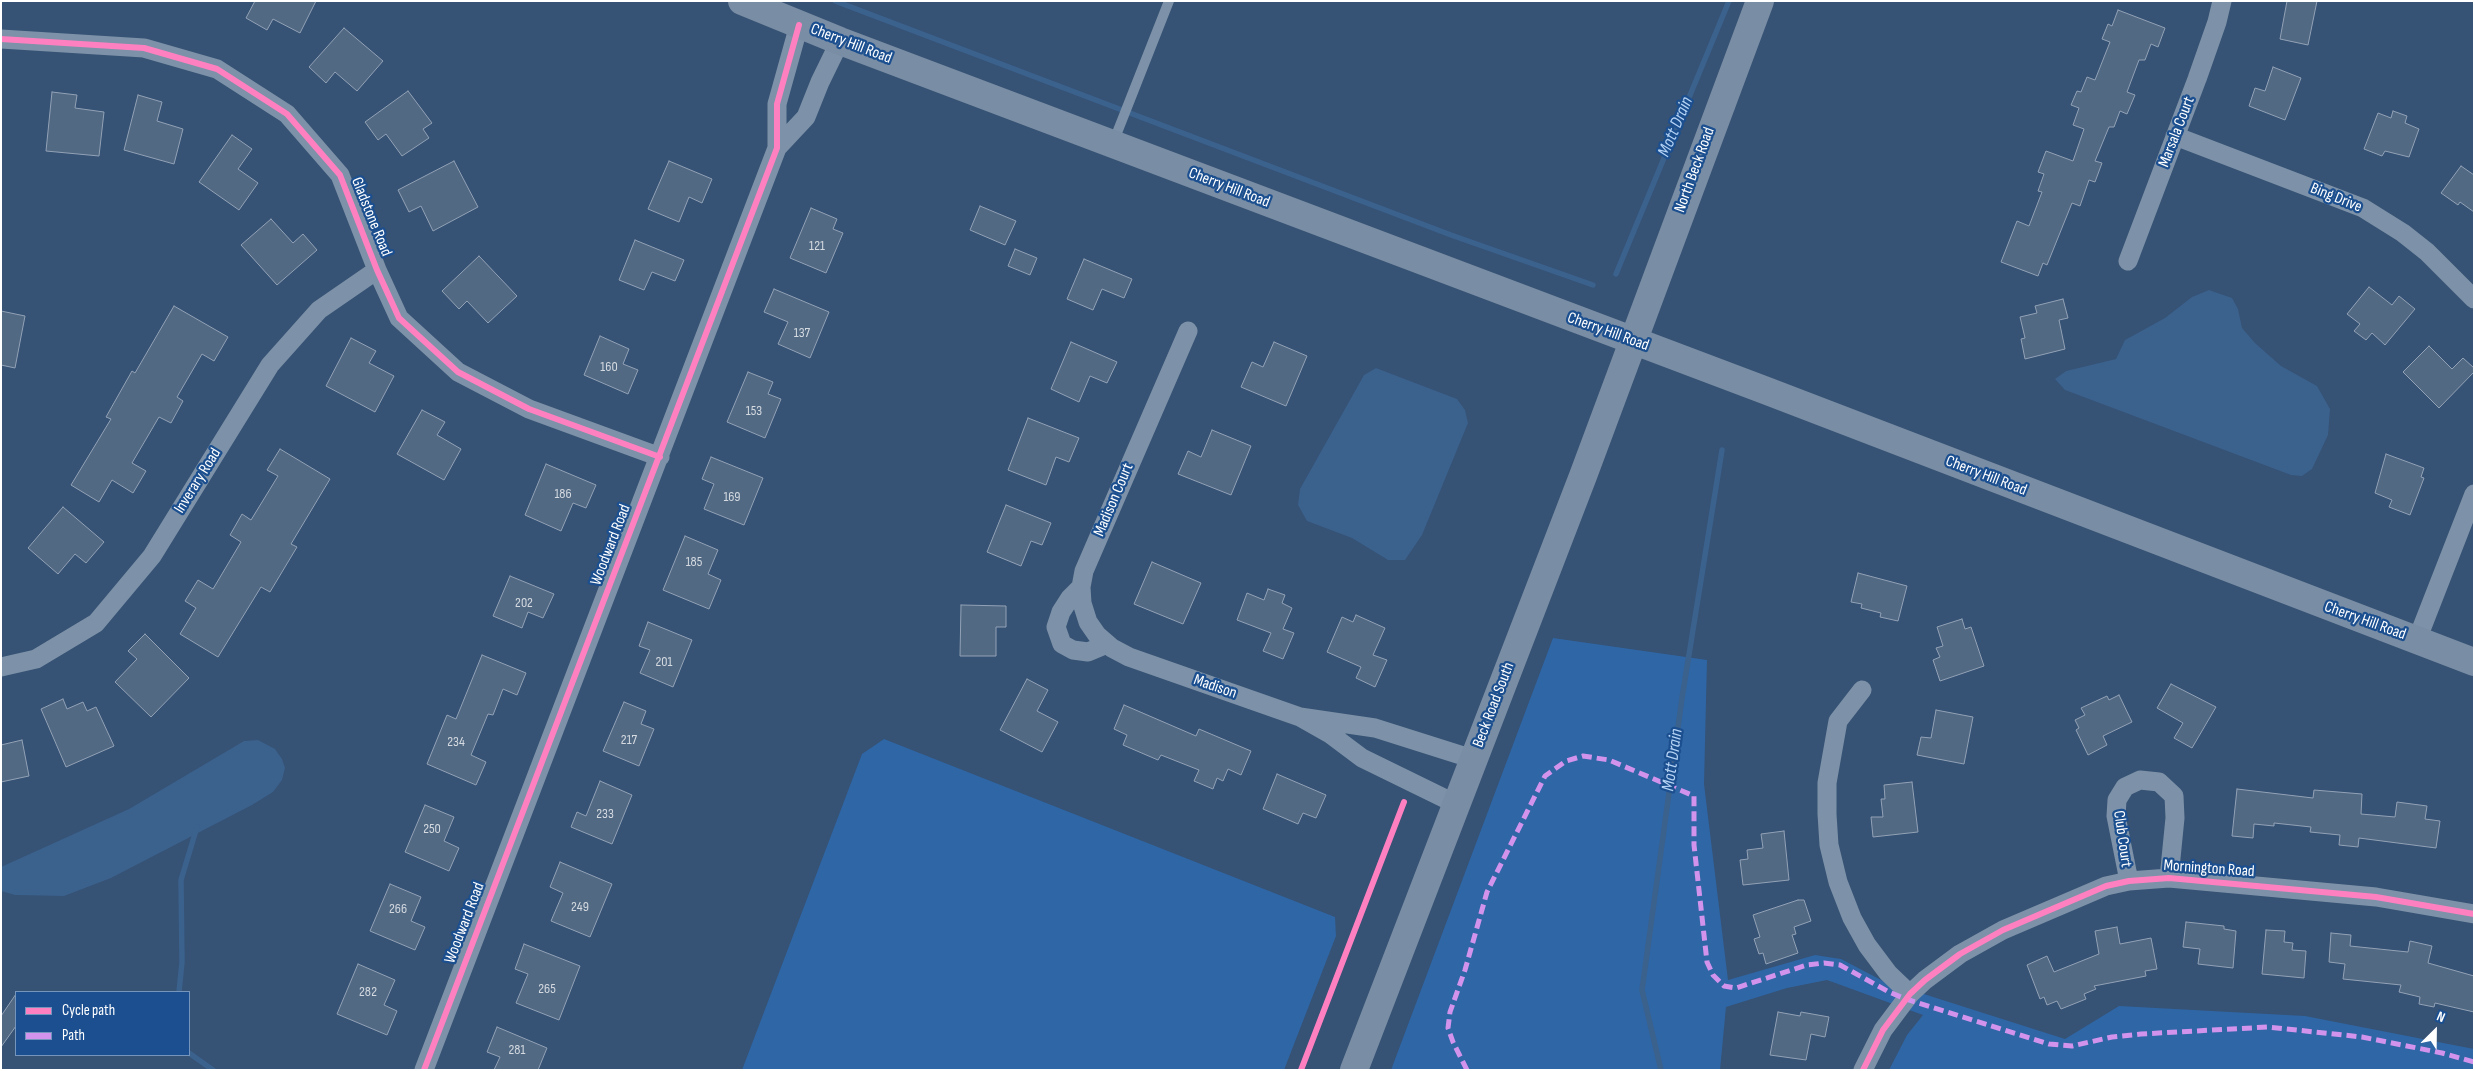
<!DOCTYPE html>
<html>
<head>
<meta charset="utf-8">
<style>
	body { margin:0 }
	#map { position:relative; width:2475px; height:1071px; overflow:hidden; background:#365274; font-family:"Sofia Sans Condensed",sans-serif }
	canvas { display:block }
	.frame { position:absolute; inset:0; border:2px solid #fff; pointer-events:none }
	.legend { position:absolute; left:15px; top:991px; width:175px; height:65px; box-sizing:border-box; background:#1b4f8f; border:1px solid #7695bc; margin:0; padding:6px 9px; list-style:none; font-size:15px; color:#fff }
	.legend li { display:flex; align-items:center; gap:10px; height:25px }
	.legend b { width:25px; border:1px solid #7695bc }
	.north { position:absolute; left:2410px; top:1006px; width:50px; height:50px; -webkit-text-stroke:4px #1b4f8f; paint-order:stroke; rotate:23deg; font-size:14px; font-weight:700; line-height:20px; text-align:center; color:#fff }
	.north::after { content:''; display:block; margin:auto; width:18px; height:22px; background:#fff; clip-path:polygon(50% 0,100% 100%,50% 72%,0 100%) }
</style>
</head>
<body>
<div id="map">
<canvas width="2475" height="1071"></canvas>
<div class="frame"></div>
<ul class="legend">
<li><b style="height:6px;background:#ff80c0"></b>Cycle path</li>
<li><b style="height:6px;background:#d193ec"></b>Path</li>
</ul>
<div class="north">N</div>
</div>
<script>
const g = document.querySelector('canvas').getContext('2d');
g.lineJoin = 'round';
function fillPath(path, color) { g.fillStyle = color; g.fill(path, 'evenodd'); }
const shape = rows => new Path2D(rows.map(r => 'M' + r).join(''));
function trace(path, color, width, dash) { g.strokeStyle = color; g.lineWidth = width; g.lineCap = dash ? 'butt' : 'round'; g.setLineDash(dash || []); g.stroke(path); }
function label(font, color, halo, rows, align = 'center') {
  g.font = font + ' "Sofia Sans Condensed",sans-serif'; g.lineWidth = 4.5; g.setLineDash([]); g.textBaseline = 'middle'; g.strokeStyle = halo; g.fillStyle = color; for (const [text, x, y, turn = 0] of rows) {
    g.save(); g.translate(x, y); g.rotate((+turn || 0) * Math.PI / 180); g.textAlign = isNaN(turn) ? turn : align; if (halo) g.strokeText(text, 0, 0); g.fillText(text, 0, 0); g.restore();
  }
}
const green = shape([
	[1553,638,1707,660,1704,784,1728,980,1815,955,1841,959,1883,981,2065,1039,2119,1006,2305,1016,2474,1049,2474,1070,1889,1070,1907,1035,1923,1015,1827,980,1787,988,1726,1007,1720,1070,1391,1070],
	[884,739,1335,917,1336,936,1284,1070,742,1070,862,754]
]);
const water = shape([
	[2209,290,2232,298,2238,309,2242,328,2255,343,2281,366,2317,386,2330,409,2328,435,2312,469,2302,476,2291,475,2065,390,2055,379,2066,371,2116,359,2125,340,2165,318,2192,297],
	[1376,368,1457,399,1465,410,1468,423,1422,535,1405,560,1388,560,1352,538,1307,521,1298,505,1300,489,1364,375],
	[258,740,275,749,282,759,285,768,282,780,273,792,252,805,111,878,64,896,15,895,1,891,1,867,129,809,244,741]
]);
const stream = shape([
	[835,1,1451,235,1593,285],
	[1616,274,1729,1],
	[179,992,182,962,181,880,197,827],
	[189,1053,213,1070],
	[1661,1070,1642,990,1682,698,1722,450]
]);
const building = shape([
	[255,1,316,1,300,33,273,19,267,30,246,18,255,1],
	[2287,1,2317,1,2308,45,2280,39,2287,1],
	[2118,10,2165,28,2158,47,2151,44,2145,60,2139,60,2127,92,2135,95,2127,114,2120,111,2114,127,2109,127,2095,161,2102,163,2095,182,2089,180,2080,206,2072,203,2047,265,2043,263,2038,276,2001,262,2017,221,2029,226,2042,192,2038,191,2044,174,2038,172,2046,151,2073,161,2084,129,2073,125,2079,108,2071,105,2077,91,2081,92,2087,77,2095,80,2110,42,2102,39,2108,24,2112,26,2118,10],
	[344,28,383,61,357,91,335,72,326,83,309,67,344,28],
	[2273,67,2301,78,2285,120,2249,106,2255,88,2265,91,2273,67],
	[408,91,432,123,423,129,429,138,402,156,386,134,378,140,365,122,408,91],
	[52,92,77,95,75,108,104,112,99,156,46,151,52,92],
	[138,95,162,102,157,121,183,129,174,164,124,150,138,95],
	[2393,111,2407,116,2405,123,2419,129,2409,157,2385,151,2382,156,2364,149,2378,113,2391,118,2393,111],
	[232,135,252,149,238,169,258,183,239,210,199,182,232,135],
	[454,161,478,207,433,231,421,206,409,212,398,190,454,161],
	[669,161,712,179,702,203,689,197,679,222,648,209,669,161],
	[2461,166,2474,175,2474,212,2460,202,2458,205,2441,193,2461,166],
	[980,206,1016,221,1005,245,970,230,980,206],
	[811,208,837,219,833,229,843,233,826,273,790,258,811,208],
	[271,219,293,243,303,234,317,250,277,285,241,245,271,219],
	[635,240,684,260,675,281,652,272,644,290,619,280,635,240],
	[1015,249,1037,258,1030,275,1008,266,1015,249],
	[479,256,517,296,488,323,467,301,459,309,442,291,479,256],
	[1084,259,1132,279,1124,298,1102,289,1093,310,1067,299,1084,259],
	[2369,287,2392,305,2399,296,2415,309,2385,345,2372,333,2366,340,2354,331,2360,324,2347,314,2369,287],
	[774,289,829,312,810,358,778,344,788,322,764,312,774,289],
	[2063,299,2068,318,2059,320,2065,349,2025,359,2021,339,2025,338,2020,317,2037,313,2035,306,2063,299],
	[174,306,228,337,214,361,202,354,177,397,183,401,171,423,159,417,132,463,146,471,133,493,112,480,99,502,71,485,111,419,106,417,132,371,135,373,174,306],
	[1,311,25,316,15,368,1,365,1,311],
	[600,336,629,349,623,364,638,370,628,394,584,375,600,336],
	[351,338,376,351,369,363,394,376,375,412,326,386,351,338],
	[1071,342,1117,362,1107,383,1090,376,1079,402,1051,389,1071,342],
	[1274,342,1307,356,1286,406,1241,387,1252,362,1263,367,1274,342],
	[2429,346,2452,369,2463,358,2474,368,2474,372,2439,408,2403,372,2429,346],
	[748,372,773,382,768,394,781,399,765,438,727,422,748,372],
	[422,410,445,422,437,435,461,449,444,480,397,454,422,410],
	[1028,418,1079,438,1069,462,1056,457,1046,485,1008,470,1028,418],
	[1212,430,1251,446,1231,495,1178,474,1188,451,1201,457,1212,430],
	[280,449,330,479,291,544,297,547,270,592,261,587,218,657,180,634,196,608,185,601,198,580,213,589,241,542,230,535,242,514,251,520,278,476,267,470,280,449],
	[2386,454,2424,468,2421,477,2424,478,2410,515,2389,507,2392,500,2375,493,2386,454],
	[711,457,763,478,744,525,704,509,714,484,702,479,711,457],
	[546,464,596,485,586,508,573,503,561,531,525,515,546,464],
	[1006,505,1051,523,1042,545,1031,541,1021,566,987,552,1006,505],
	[63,507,104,542,86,563,75,554,58,574,28,548,63,507],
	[685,536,718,550,708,574,721,580,709,609,663,590,685,536],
	[1152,562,1201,583,1183,624,1134,604,1152,562],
	[1858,573,1907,586,1898,621,1880,617,1881,613,1861,608,1862,604,1851,602,1858,573],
	[510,576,554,594,543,618,528,612,522,628,493,616,510,576],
	[1268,589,1285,595,1282,603,1292,608,1283,629,1294,633,1283,659,1263,651,1271,633,1237,620,1247,593,1264,600,1268,589],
	[961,605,1006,606,1006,627,996,627,996,656,960,656,961,605],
	[1356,615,1385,628,1373,655,1387,660,1375,687,1356,678,1361,667,1327,652,1342,617,1353,622,1356,615],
	[1962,619,1965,629,1971,627,1984,666,1940,681,1933,660,1940,657,1936,648,1943,646,1937,627,1962,619],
	[648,622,692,640,673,687,640,673,650,650,639,646,648,622],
	[145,634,189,678,151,717,115,682,137,659,128,651,145,634],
	[482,655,526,673,517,695,503,689,493,715,488,714,471,755,486,762,476,785,427,764,447,715,456,719,482,655],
	[1027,679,1048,690,1037,711,1058,722,1042,752,1000,730,1027,679],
	[2171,684,2216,707,2192,748,2174,738,2183,723,2157,708,2171,684],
	[2119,695,2132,722,2103,736,2107,745,2088,755,2076,730,2079,728,2075,720,2085,715,2081,708,2107,696,2109,700,2119,695],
	[63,699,67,709,83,702,87,711,96,707,114,746,66,767,41,709,63,699],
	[624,702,646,711,641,724,654,729,639,766,603,751,624,702],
	[1124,705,1196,736,1199,729,1251,751,1241,775,1228,769,1223,781,1217,778,1213,789,1194,781,1199,770,1161,755,1158,760,1123,745,1127,735,1114,729,1124,705],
	[1936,710,1973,717,1964,764,1917,755,1921,737,1931,738,1936,710],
	[22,740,29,776,1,782,1,745,22,740],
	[1277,774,1326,795,1316,818,1303,813,1298,824,1263,809,1277,774],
	[600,781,632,795,612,844,571,827,577,812,586,816,600,781],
	[1912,782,1918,832,1873,837,1871,817,1883,817,1881,799,1885,799,1884,785,1912,782],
	[2237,789,2313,798,2314,790,2362,794,2361,814,2395,817,2397,802,2427,806,2425,819,2440,821,2436,848,2359,838,2358,847,2339,845,2340,835,2310,832,2311,827,2274,823,2274,826,2254,824,2253,838,2232,836,2237,789],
	[425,805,454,817,444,841,459,848,449,871,405,852,425,805],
	[1784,831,1789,880,1743,885,1740,860,1748,859,1747,850,1763,848,1761,834,1784,831],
	[560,862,612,884,590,937,551,921,563,893,550,887,560,862],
	[390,884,421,897,411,921,425,927,415,950,370,931,390,884],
	[1798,900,1804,900,1811,921,1794,927,1796,934,1792,935,1798,953,1766,964,1763,953,1759,954,1754,939,1760,937,1753,915,1798,900],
	[2186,922,2224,926,2224,929,2236,931,2233,968,2198,964,2200,949,2183,947,2186,922],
	[2117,927,2120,944,2151,938,2157,969,2145,971,2146,976,2094,986,2096,989,2084,994,2086,999,2061,1009,2057,1001,2047,1005,2044,997,2040,999,2027,965,2047,956,2054,972,2099,954,2095,931,2117,927],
	[2266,930,2285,931,2284,942,2293,943,2292,950,2306,951,2304,978,2262,974,2266,930],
	[2331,933,2351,935,2350,946,2408,952,2410,941,2432,946,2428,963,2474,976,2474,1012,2435,1003,2434,1007,2419,1004,2420,997,2399,992,2401,985,2343,979,2345,964,2329,962,2331,933],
	[524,944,580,966,559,1020,516,1003,528,974,515,969,524,944],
	[358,964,395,980,384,1005,397,1011,387,1035,337,1014,358,964],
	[16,994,16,1026,1,1047,1,1016,16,994],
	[1778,1012,1800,1016,1801,1012,1829,1017,1825,1037,1811,1034,1806,1060,1770,1055,1778,1012],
	[497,1027,547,1048,538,1070,494,1070,500,1057,487,1052,497,1027]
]);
const lane = shape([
	[1113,143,1169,1]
]);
const street = shape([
	[1,39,144,48,217,69,287,114,340,175,377,270,399,318,458,372,529,409,660,457],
	[2175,136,2363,208,2403,233,2427,252,2474,299],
	[777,148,806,117,820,82,840,41],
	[2128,261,2197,79,2217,22,2222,1],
	[1188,331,1084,571,1081,587,1082,603,1088,622,1097,635,1112,648,1129,657,1300,717],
	[1081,587,1070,598,1061,612,1056,627,1062,644,1073,650,1088,652,1107,644],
	[2417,640,2474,494],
	[1,667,36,659,96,623,152,556,270,365,319,310,377,270],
	[1862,690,1838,721,1827,783,1827,814,1829,845,1838,882,1852,918,1867,945,1888,973,1910,994],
	[1456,804,1362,758,1330,734,1300,717,1375,728,1473,759],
	[2129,881,2116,816,2117,800,2125,787,2140,780,2159,782,2174,796,2175,818,2169,878],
	[424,1070,777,148,777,104,799,25],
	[1863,1070,1883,1030,1910,994,1925,980,1960,954,2003,930,2106,886,2129,881,2169,878,2376,897,2474,914]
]);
const secondary = shape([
	[742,1,840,41,1767,391,2474,662],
	[1354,1070,1583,476,1760,1]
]);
const quiet = shape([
	[1467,1070,1453,1042,1448,1028,1450,1012,1465,970,1487,892,1545,776,1566,761,1583,756,1609,760,1694,796,1694,845,1707,962,1713,975,1724,986,1736,988,1807,965,1824,963,1840,965,1889,992,1906,999,2049,1044,2072,1046,2112,1037,2141,1034,2268,1027,2362,1037,2442,1053,2474,1062]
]);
const cycleway = shape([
	[1,39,144,48,217,69,287,114,340,175,377,270,399,318,458,372,529,409,660,457],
	[424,1070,777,148,777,104,799,25],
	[1301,1070,1404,802],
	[1863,1070,1883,1030,1910,994,1925,980,1960,954,2003,930,2106,886,2129,881,2169,878,2376,897,2474,914]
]);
const numberNames = [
	["121",817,246],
	["137",802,333],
	["160",609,367],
	["153",754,411],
	["186",563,494],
	["169",732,497],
	["185",694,562],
	["202",524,603],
	["201",664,662],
	["217",629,740],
	["234",456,742],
	["233",605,814],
	["250",432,829],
	["249",580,907],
	["266",398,909],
	["265",547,989],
	["282",368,992],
	["281",517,1050]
];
const streetNames = [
	["Cherry Hill Road",851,44,21],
	["Marsala Court",2177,132,-69],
	["North Beck Road",1695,170,-70],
	["Cherry Hill Road",1229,188,21],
	["Bing Drive",2336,198,22],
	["Gladstone Road",371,217,68],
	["Cherry Hill Road",1608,332,20],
	["Cherry Hill Road",1986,476,21],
	["Inverary Road",198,481,-58],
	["Madison Court",1114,500,-67],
	["Woodward Road",611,545,-69],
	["Cherry Hill Road",2365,621,20],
	["Madison",1215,687,19],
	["Beck Road South",1494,705,-69],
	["Club Court",2122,839,82],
	["Mornington Road",2209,869,4],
	["Woodward Road",465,923,-69]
];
const waterNames = [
	["Mott Drain",1676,127,-67],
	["Mott Drain",1673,760,-82]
];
fillPath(green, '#2f66a5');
fillPath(water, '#3b618d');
trace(stream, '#3b618d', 5.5);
fillPath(building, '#526984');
trace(building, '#92a2b6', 1);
trace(lane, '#7d92a8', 10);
trace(street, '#7d92a8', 19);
trace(secondary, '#798da4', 28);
trace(quiet, '#d193ec', 5, [10, 5]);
trace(cycleway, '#ff80c0', 6);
label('14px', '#d4dae0', null, numberNames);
label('16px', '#fff', '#1b4f8f', streetNames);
label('italic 18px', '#b5d3f5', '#1b4f8f', waterNames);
</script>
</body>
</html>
